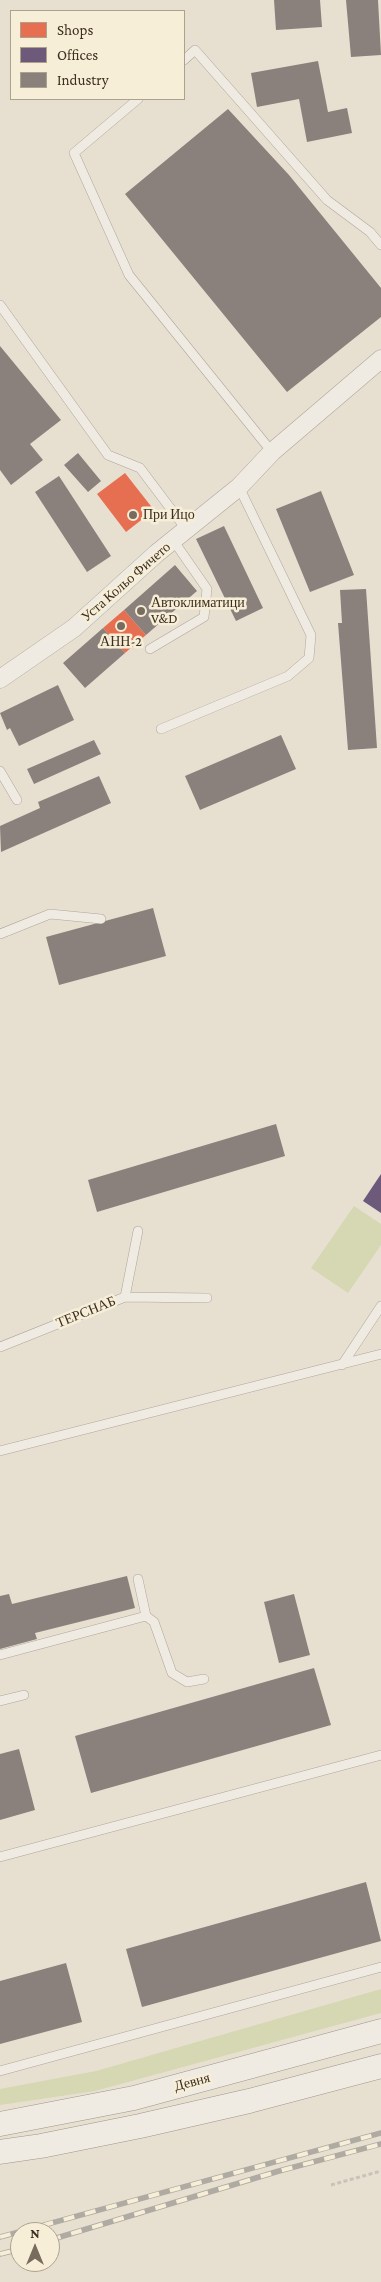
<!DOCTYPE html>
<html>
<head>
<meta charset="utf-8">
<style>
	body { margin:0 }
	#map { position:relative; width:381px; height:2282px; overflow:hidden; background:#e7e0d1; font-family:"Crimson Pro",serif }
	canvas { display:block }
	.legend { position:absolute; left:10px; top:10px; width:175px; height:90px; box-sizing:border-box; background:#f7eed8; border:1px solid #ada18e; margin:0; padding:6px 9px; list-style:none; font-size:15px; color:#3d2e20 }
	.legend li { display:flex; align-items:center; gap:10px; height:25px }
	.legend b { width:25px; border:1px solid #ada18e }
	.north { position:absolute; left:10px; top:2222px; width:50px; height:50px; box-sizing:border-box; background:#f7eed8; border:1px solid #ada18e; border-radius:50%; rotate:0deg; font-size:14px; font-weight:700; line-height:20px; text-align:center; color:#3d2e20 }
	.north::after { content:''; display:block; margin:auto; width:18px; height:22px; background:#786c5e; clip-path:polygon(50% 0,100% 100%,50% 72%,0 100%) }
</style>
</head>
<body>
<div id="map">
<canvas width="381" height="2282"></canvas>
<ul class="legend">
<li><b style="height:14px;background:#e76f51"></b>Shops</li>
<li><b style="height:14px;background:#6d597a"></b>Offices</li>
<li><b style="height:14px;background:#8a817c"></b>Industry</li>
</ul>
<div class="north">N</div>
</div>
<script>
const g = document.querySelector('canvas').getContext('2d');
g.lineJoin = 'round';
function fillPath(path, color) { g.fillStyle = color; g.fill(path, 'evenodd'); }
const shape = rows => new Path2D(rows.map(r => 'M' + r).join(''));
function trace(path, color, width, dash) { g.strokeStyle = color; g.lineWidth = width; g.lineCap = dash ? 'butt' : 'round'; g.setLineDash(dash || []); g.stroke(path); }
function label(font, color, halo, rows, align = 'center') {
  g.font = font + ' "Crimson Pro",serif'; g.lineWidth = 5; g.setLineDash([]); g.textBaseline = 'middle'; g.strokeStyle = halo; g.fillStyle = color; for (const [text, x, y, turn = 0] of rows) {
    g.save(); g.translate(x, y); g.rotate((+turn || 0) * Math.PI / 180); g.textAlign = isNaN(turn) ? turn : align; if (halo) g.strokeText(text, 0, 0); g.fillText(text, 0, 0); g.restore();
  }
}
const green = shape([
	[354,1206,381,1224,381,1245,348,1293,311,1268],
	[381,1989,381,2013,95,2091,0,2105,0,2089,96,2071]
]);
const shops = shape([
	[125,473,154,510,126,532,97,494],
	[124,610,146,635,125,653,103,628]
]);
const offices = shape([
	[381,1174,381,1213,363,1201]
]);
const industry = shape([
	[274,0,320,0,322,27,276,30],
	[346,0,378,0,381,55,351,57],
	[318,61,328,112,347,108,352,133,307,142,299,99,257,107,251,73],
	[228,109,289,175,381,288,381,317,287,392,125,194],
	[0,346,61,420,30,444,43,460,11,485,0,470],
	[78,453,101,481,88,492,64,465],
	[59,476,111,556,87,572,35,492],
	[321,491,354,575,310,592,276,509],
	[224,526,263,608,236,621,196,539],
	[175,565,197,591,146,635,124,610],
	[366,589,377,748,348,750,338,623,342,623,340,590],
	[103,628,125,653,85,688,63,663],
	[58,685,74,720,19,746,10,728,7,730,0,713],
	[281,735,296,769,200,810,185,776],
	[94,740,101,754,34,784,27,769],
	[99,776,111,803,1,852,0,826,40,808,38,802],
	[153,908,166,956,59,985,46,937],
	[276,1124,285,1156,97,1212,88,1180],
	[127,1576,135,1608,35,1633,37,1639,0,1649,0,1596,9,1594,12,1604],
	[294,1594,310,1655,279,1663,264,1602],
	[314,1668,331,1725,91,1793,75,1736],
	[19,1749,35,1810,0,1820,0,1754],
	[366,1882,381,1941,142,2007,126,1949],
	[66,1963,82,2022,0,2044,0,1981]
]);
const path = shape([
	[331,2185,381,2171]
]);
const lane = shape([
	[184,60,195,50,327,200,370,232,381,245],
	[138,99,74,153,129,275,272,452],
	[0,305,108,455,140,468,186,529],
	[150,649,204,617,207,589,173,540],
	[161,729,288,676,309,658,311,635,239,487],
	[0,771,17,800],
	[0,934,50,914,101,919],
	[125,1297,138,1231],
	[0,1347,125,1297,207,1298],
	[342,1365,381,1306],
	[0,1451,381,1354],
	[146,1616,154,1622,172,1673,187,1682,204,1679],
	[0,1655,146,1616,138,1579],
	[0,1701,24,1695],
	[0,1857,381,1755],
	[0,2071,381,1967]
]);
const street = shape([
	[0,679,74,628,157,553,239,487,272,452,381,359]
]);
const secondary = shape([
	[0,2124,134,2098,381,2031],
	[0,2152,41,2146,140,2126,249,2101,381,2066]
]);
const rail = shape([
	[0,2237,381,2133],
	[50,2240,279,2171,381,2144],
	[0,2254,20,2249]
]);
const markers = [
	[133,515,5,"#786c5e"],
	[141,611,5,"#786c5e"],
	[121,626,5,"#786c5e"]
];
const poiNames = [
	["При Ицо",143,515],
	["Автоклиматици",151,603],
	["V&D",151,619],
	["АНН-2",121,642,"center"]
];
const streetNames = [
	["Уста Кольо Фичето",126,582,-41],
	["ТЕРСНАБ",86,1312,-22],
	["Девня",192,2082,-15]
];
fillPath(green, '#d6d7b3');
fillPath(shops, '#e76f51');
fillPath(offices, '#6d597a');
fillPath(industry, '#8a817c');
trace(lane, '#ada599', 10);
trace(street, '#ada599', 19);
trace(secondary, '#9c958a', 25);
trace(path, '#c8c2b9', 3, [4, 2.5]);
trace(lane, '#efebe3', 9);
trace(street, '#efebe3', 18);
trace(secondary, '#efebe3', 24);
trace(rail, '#afaaa2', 5.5);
trace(rail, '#f7eed8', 4, [11]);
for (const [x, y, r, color] of markers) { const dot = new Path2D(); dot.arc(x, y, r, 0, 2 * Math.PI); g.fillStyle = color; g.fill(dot); trace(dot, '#f7eed8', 2); }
label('14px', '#3d2e20', '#f7eed8', poiNames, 'left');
label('14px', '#3d2e20', '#f7eed8', streetNames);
</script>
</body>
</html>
